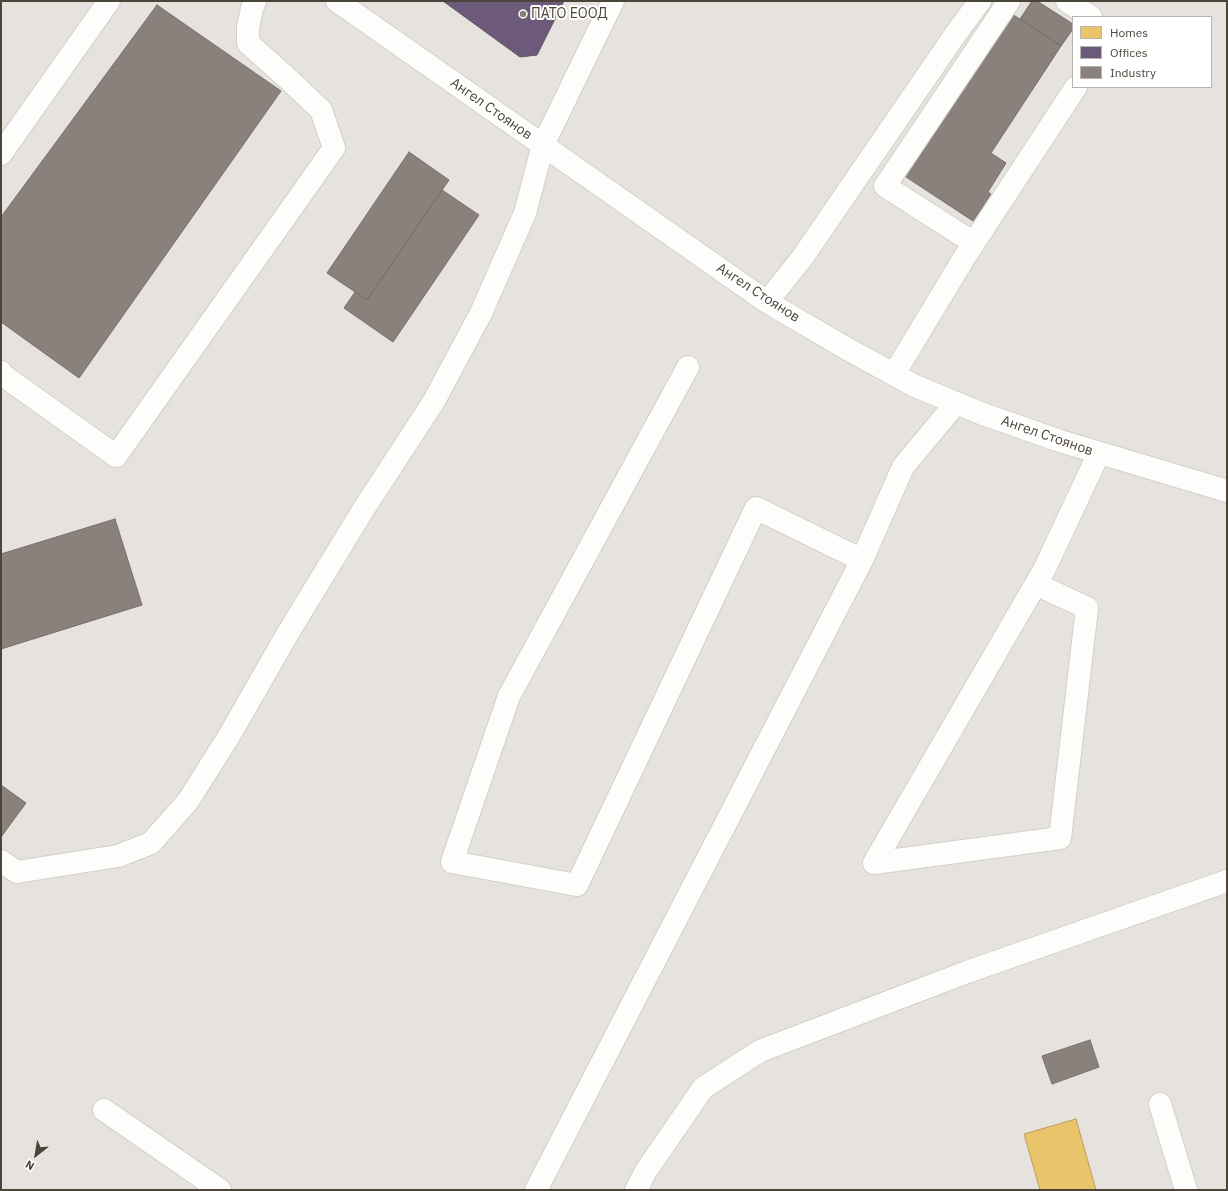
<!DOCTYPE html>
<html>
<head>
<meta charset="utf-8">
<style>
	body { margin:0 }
	#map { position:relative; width:1228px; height:1191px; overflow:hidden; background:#f4f2ee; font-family:"IBM Plex Sans",sans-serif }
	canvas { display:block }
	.frame { position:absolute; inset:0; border:2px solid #4b4439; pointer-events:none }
	.legend { position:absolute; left:1072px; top:16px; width:140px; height:72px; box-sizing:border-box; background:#fff; border:1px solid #b7b4b0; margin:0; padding:5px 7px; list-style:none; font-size:12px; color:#4b4439 }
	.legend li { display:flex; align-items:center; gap:8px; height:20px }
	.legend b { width:20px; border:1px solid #b7b4b0 }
	.north { position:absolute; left:16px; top:1135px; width:40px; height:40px; -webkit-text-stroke:3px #fff; paint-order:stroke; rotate:211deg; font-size:11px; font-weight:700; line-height:16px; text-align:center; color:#4b4439 }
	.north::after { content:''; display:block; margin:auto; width:14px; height:18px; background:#4b4439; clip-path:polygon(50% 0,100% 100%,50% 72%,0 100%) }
</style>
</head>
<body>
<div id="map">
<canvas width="1228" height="1191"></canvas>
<div class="frame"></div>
<ul class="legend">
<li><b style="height:11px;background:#e9c46a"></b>Homes</li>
<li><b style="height:11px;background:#6d597a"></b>Offices</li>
<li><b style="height:11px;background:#8a817c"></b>Industry</li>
</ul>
<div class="north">N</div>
</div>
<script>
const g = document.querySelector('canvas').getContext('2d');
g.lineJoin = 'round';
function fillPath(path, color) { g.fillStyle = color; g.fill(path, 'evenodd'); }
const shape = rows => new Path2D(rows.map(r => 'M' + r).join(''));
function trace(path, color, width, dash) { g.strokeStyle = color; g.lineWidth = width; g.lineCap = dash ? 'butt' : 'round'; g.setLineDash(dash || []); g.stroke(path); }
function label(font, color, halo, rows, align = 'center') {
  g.font = font + ' "IBM Plex Sans",sans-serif'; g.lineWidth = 4; g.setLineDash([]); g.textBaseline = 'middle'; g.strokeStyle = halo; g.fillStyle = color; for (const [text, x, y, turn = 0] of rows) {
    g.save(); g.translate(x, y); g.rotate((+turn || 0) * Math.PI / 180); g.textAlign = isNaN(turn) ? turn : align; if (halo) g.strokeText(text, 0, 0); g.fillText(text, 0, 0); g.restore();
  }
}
const industrial = shape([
	[1,1,1227,1,1227,1190,1,1190],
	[1073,17,1211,17,1211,87,1073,87]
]);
const homes = shape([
	[1076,1119,1096,1190,1040,1190,1024,1134,1076,1119]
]);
const offices = shape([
	[443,1,564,1,537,55,520,57,443,1]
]);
const industry = shape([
	[1032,1,1037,1,1073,24,1073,29,1061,46,1020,19,1032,1],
	[157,5,281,91,79,378,1,322,1,217,157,5],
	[1012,14,1061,46,991,153,1006,163,988,192,991,194,973,221,900,173,918,145,924,148,1012,14],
	[409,152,449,180,367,300,327,273,409,152],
	[442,190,479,215,393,342,344,308,355,292,367,300,442,190],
	[115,519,142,605,1,649,1,554,115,519],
	[1,785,26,803,1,837,1,785],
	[1090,1040,1099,1067,1052,1084,1042,1056,1090,1040]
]);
const minor = shape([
	[337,1,767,302,844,347,915,386,983,414,1060,441,1227,491],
	[1067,1,1091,17],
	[1,154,109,1],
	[974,243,885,186,1009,1],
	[767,302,802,258,957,32,980,1],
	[688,367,509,696,452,862,577,885,756,508,862,560],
	[1,372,4,376,116,456,334,148,321,110,286,77,248,43,248,27,252,9,255,1],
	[894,374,964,258,1076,87],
	[1036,584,1087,608,1060,838,874,863,1045,568,1099,453],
	[1,861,17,872,118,856,151,843,188,801,229,736,288,633,363,510,434,401,481,313,525,213,543,145,613,1],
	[1160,1104,1186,1190],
	[104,1110,220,1190],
	[536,1190,862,560,903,467,956,403],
	[636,1190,646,1171,703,1088,760,1051,967,972,1227,881]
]);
const markers = [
	[523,14,4,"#868178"]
];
const poiNames = [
	["ПАТО ЕООД",531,14]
];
const streetNames = [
	["Ангел Стоянов",491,109,35],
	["Ангел Стоянов",758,293,33],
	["Ангел Стоянов",1047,436,19]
];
fillPath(industrial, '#e6e2de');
fillPath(homes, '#e9c46a');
trace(homes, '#ba9e5b', 1);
fillPath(offices, '#6d597a');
trace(offices, '#635366', 1);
fillPath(industry, '#8a817c');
trace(industry, '#776f68', 1);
trace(minor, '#d2d0cb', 24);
trace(minor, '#fdfdfc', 22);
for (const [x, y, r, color] of markers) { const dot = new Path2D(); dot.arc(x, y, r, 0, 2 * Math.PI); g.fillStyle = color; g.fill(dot); trace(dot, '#fff', 1.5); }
label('14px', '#4b4439', '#fff', poiNames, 'left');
label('14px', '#4b4439', '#fff', streetNames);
</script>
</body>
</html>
